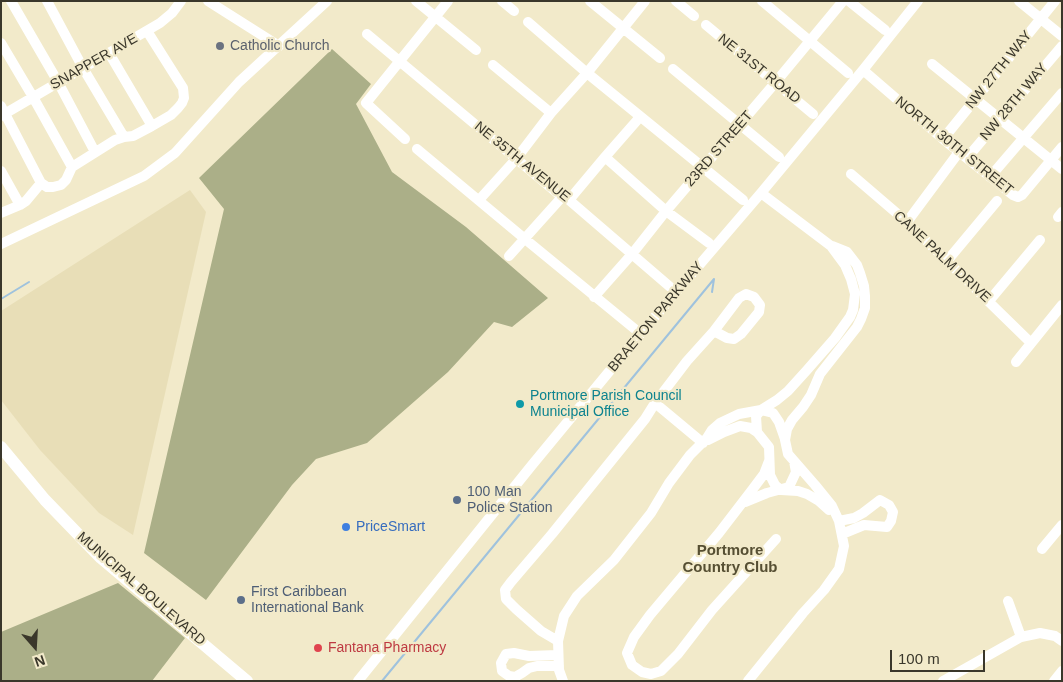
<!DOCTYPE html>
<html>
<head>
<meta charset="utf-8">
<style>
	body { margin:0 }
	#map { position:relative; width:1063px; height:682px; overflow:hidden; background:#f2eaca; font-family:Helvetica,sans-serif }
	canvas { display:block }
	.frame { position:absolute; inset:0; border:2px solid #3a372b; pointer-events:none }
	.north { position:absolute; left:10px; top:622px; width:50px; height:50px; -webkit-text-stroke:4px #f2eaca; paint-order:stroke; rotate:161deg; font-size:14px; font-weight:700; line-height:20px; text-align:center; color:#3a372b }
	.north::after { content:''; display:block; margin:auto; width:18px; height:22px; background:#3a372b; clip-path:polygon(50% 0,100% 100%,50% 72%,0 100%) }
	.scale { position:absolute; left:890px; top:650px; width:95px; height:22px; box-sizing:border-box; border:2px solid #3a372b; border-top:0; padding-left:6px; font-size:15px; line-height:18px; white-space:nowrap; color:#3a372b; -webkit-text-stroke:4px #f2eaca; paint-order:stroke }
</style>
</head>
<body>
<div id="map">
<canvas width="1063" height="682"></canvas>
<div class="frame"></div>
<div class="north">N</div>
<div class="scale">100 m</div>
</div>
<script>
const g = document.querySelector('canvas').getContext('2d');
g.lineJoin = 'round';
function fillPath(path, color) { g.fillStyle = color; g.fill(path, 'evenodd'); }
const shape = rows => new Path2D(rows.map(r => 'M' + r).join(''));
function trace(path, color, width, dash) { g.strokeStyle = color; g.lineWidth = width; g.lineCap = dash ? 'butt' : 'round'; g.setLineDash(dash || []); g.stroke(path); }
function label(font, color, halo, rows, align = 'center') {
  g.font = font + ' Helvetica,sans-serif'; g.lineWidth = 4.5; g.setLineDash([]); g.textBaseline = 'middle'; g.strokeStyle = halo; g.fillStyle = color; for (const [text, x, y, turn = 0] of rows) {
    g.save(); g.translate(x, y); g.rotate((+turn || 0) * Math.PI / 180); g.textAlign = isNaN(turn) ? turn : align; if (halo) g.strokeText(text, 0, 0); g.fillText(text, 0, 0); g.restore();
  }
}
const built = shape([
	[190,190,206,212,133,535,99,513,40,450,1,400,1,311]
]);
const forest = shape([
	[332,49,371,84,356,104,392,172,466,227,548,298,512,327,494,322,448,372,367,443,316,459,292,485,206,600,144,553,224,209,199,178],
	[118,583,185,638,152,681,1,681,1,632]
]);
const stream = shape([
	[1,299,29,282],
	[382,681,714,279,712,292]
]);
const minor = shape([
	[11,1,58,82,95,152],
	[47,1,83,68,124,137],
	[208,1,279,46],
	[416,1,476,50],
	[502,1,514,11],
	[590,1,660,58],
	[676,1,694,16],
	[762,1,848,73],
	[849,1,885,30],
	[1019,1,1062,36],
	[528,22,587,73,743,200],
	[706,25,813,114],
	[367,34,562,197,569,200,676,292],
	[1,43,33,97,72,167],
	[109,53,152,126],
	[932,64,1062,169],
	[493,65,551,113],
	[673,69,779,157],
	[863,70,943,139,1013,195,1018,197,1022,195,1062,147],
	[1,106,41,183],
	[1,116,160,23,172,13,181,1],
	[405,139,366,103,448,1],
	[943,139,1055,1],
	[417,149,525,239,636,330],
	[605,157,666,211,709,243],
	[967,158,1062,46],
	[1,171,20,205],
	[851,174,907,222,1031,343],
	[990,177,1062,93],
	[479,200,516,159,551,113,587,73,645,1],
	[569,200,605,157,640,117],
	[1,213,20,205,26,201,41,183,47,187,53,187,61,185,66,180,72,167,115,140,124,137,133,136,152,126,171,115,178,108,182,103,184,98,183,88,147,31],
	[1058,217,1062,212],
	[907,222,959,152],
	[1,244,144,176,175,153,239,82,327,1],
	[509,256,562,197],
	[947,261,997,201],
	[594,297,632,254,666,211,775,83,843,1],
	[989,301,1040,240],
	[1016,362,1062,305],
	[655,403,687,361,714,331,739,298,746,294,754,297,760,305,759,312,741,334,734,339,727,338,714,331],
	[761,410,756,416,757,432,769,447,770,475,775,485,781,490,798,491,807,494,819,501,829,510],
	[761,410,773,413,779,422,785,439],
	[708,440,724,432,740,426,751,428,757,432],
	[769,461,764,474,752,490,719,533,650,615,634,637,627,653,632,665,642,672,651,674,661,671,678,654,712,610,776,539],
	[745,502,767,493,789,487,796,472,794,461],
	[839,521,854,518,863,513,880,500,889,505,893,512,891,521,887,527,864,525,842,534],
	[1042,549,1062,525],
	[1008,601,1021,637],
	[558,641,541,631,516,609,506,599,505,590,511,582,552,534,645,419,655,403,703,443],
	[558,655,529,656,514,653,506,654,501,663,502,671,509,676,515,677,522,673,529,668,537,666,559,666],
	[358,681,532,465,641,333,761,193,863,70,890,36,918,1],
	[563,681,559,670,558,641,564,616,577,596,614,560,651,513,669,483,690,455,707,438,712,430,720,423,739,414,761,410,777,400,788,391,807,370,835,338,850,317,853,310,855,294,851,279,845,265,831,246,761,193],
	[748,681,803,613,824,590,839,569,844,546,839,521,832,506,815,485,788,454,785,440,787,429,792,420,803,407,811,395,820,374,857,327,861,319,865,308,865,296,864,286,860,273,857,265,847,252,832,246],
	[943,681,1021,637,1040,633,1055,636,1062,641],
	[1054,681,1062,671]
]);
const major = shape([
	[1,447,45,500,101,558,247,681]
]);
const markers = [
	[220,46,5,"#6b7280"],
	[520,404,5,"#0f9aa8"],
	[457,500,5,"#5c6f8a"],
	[346,527,5,"#3f7fe0"],
	[241,600,5,"#5c6f8a"],
	[318,648,5,"#e0444e"]
];
const worshipNames = [
	["Catholic Church",230,46]
];
const streetNames = [
	["SNAPPER AVE",94,62,-30],
	["NE 31ST ROAD",759,69,39],
	["NW 27TH WAY",999,70,-51],
	["NW 28TH WAY",1014,102,-50],
	["NORTH 30TH STREET",954,146,39],
	["23RD STREET",719,149,-49],
	["NE 35TH AVENUE",522,162,39],
	["CANE PALM DRIVE",942,257,43],
	["BRAETON PARKWAY",656,317,-50],
	["MUNICIPAL BOULEVARD",141,589,41]
];
const cultureNames = [
	["Portmore Parish Council",530,396],
	["Municipal Office",530,412]
];
const serviceNames = [
	["100 Man",467,492],
	["Police Station",467,508],
	["First Caribbean",251,592],
	["International Bank",251,608]
];
const shopNames = [
	["PriceSmart",356,527]
];
const healthNames = [
	["Fantana Pharmacy",328,648]
];
const neighbourhoodNames = [
	["Portmore",730,551],
	["Country Club",730,568]
];
fillPath(built, '#e8deb7');
fillPath(forest, '#abaf88');
trace(stream, '#9fc2dd', 2);
trace(minor, '#fff', 10);
trace(major, '#fff', 12);
for (const [x, y, r, color] of markers) { const dot = new Path2D(); dot.arc(x, y, r, 0, 2 * Math.PI); g.fillStyle = color; g.fill(dot); trace(dot, '#f2eaca', 2); }
label('14px', '#5b616d', '#f2eaca', worshipNames, 'left');
label('14px', '#3a372b', '#f2eaca', streetNames);
label('14px', '#0d838f', '#f2eaca', cultureNames, 'left');
label('14px', '#4e5e75', '#f2eaca', serviceNames, 'left');
label('14px', '#366cbe', '#f2eaca', shopNames, 'left');
label('14px', '#be3a42', '#f2eaca', healthNames, 'left');
label('bold 15px', '#564f33', '#f2eaca', neighbourhoodNames);
</script>
</body>
</html>
